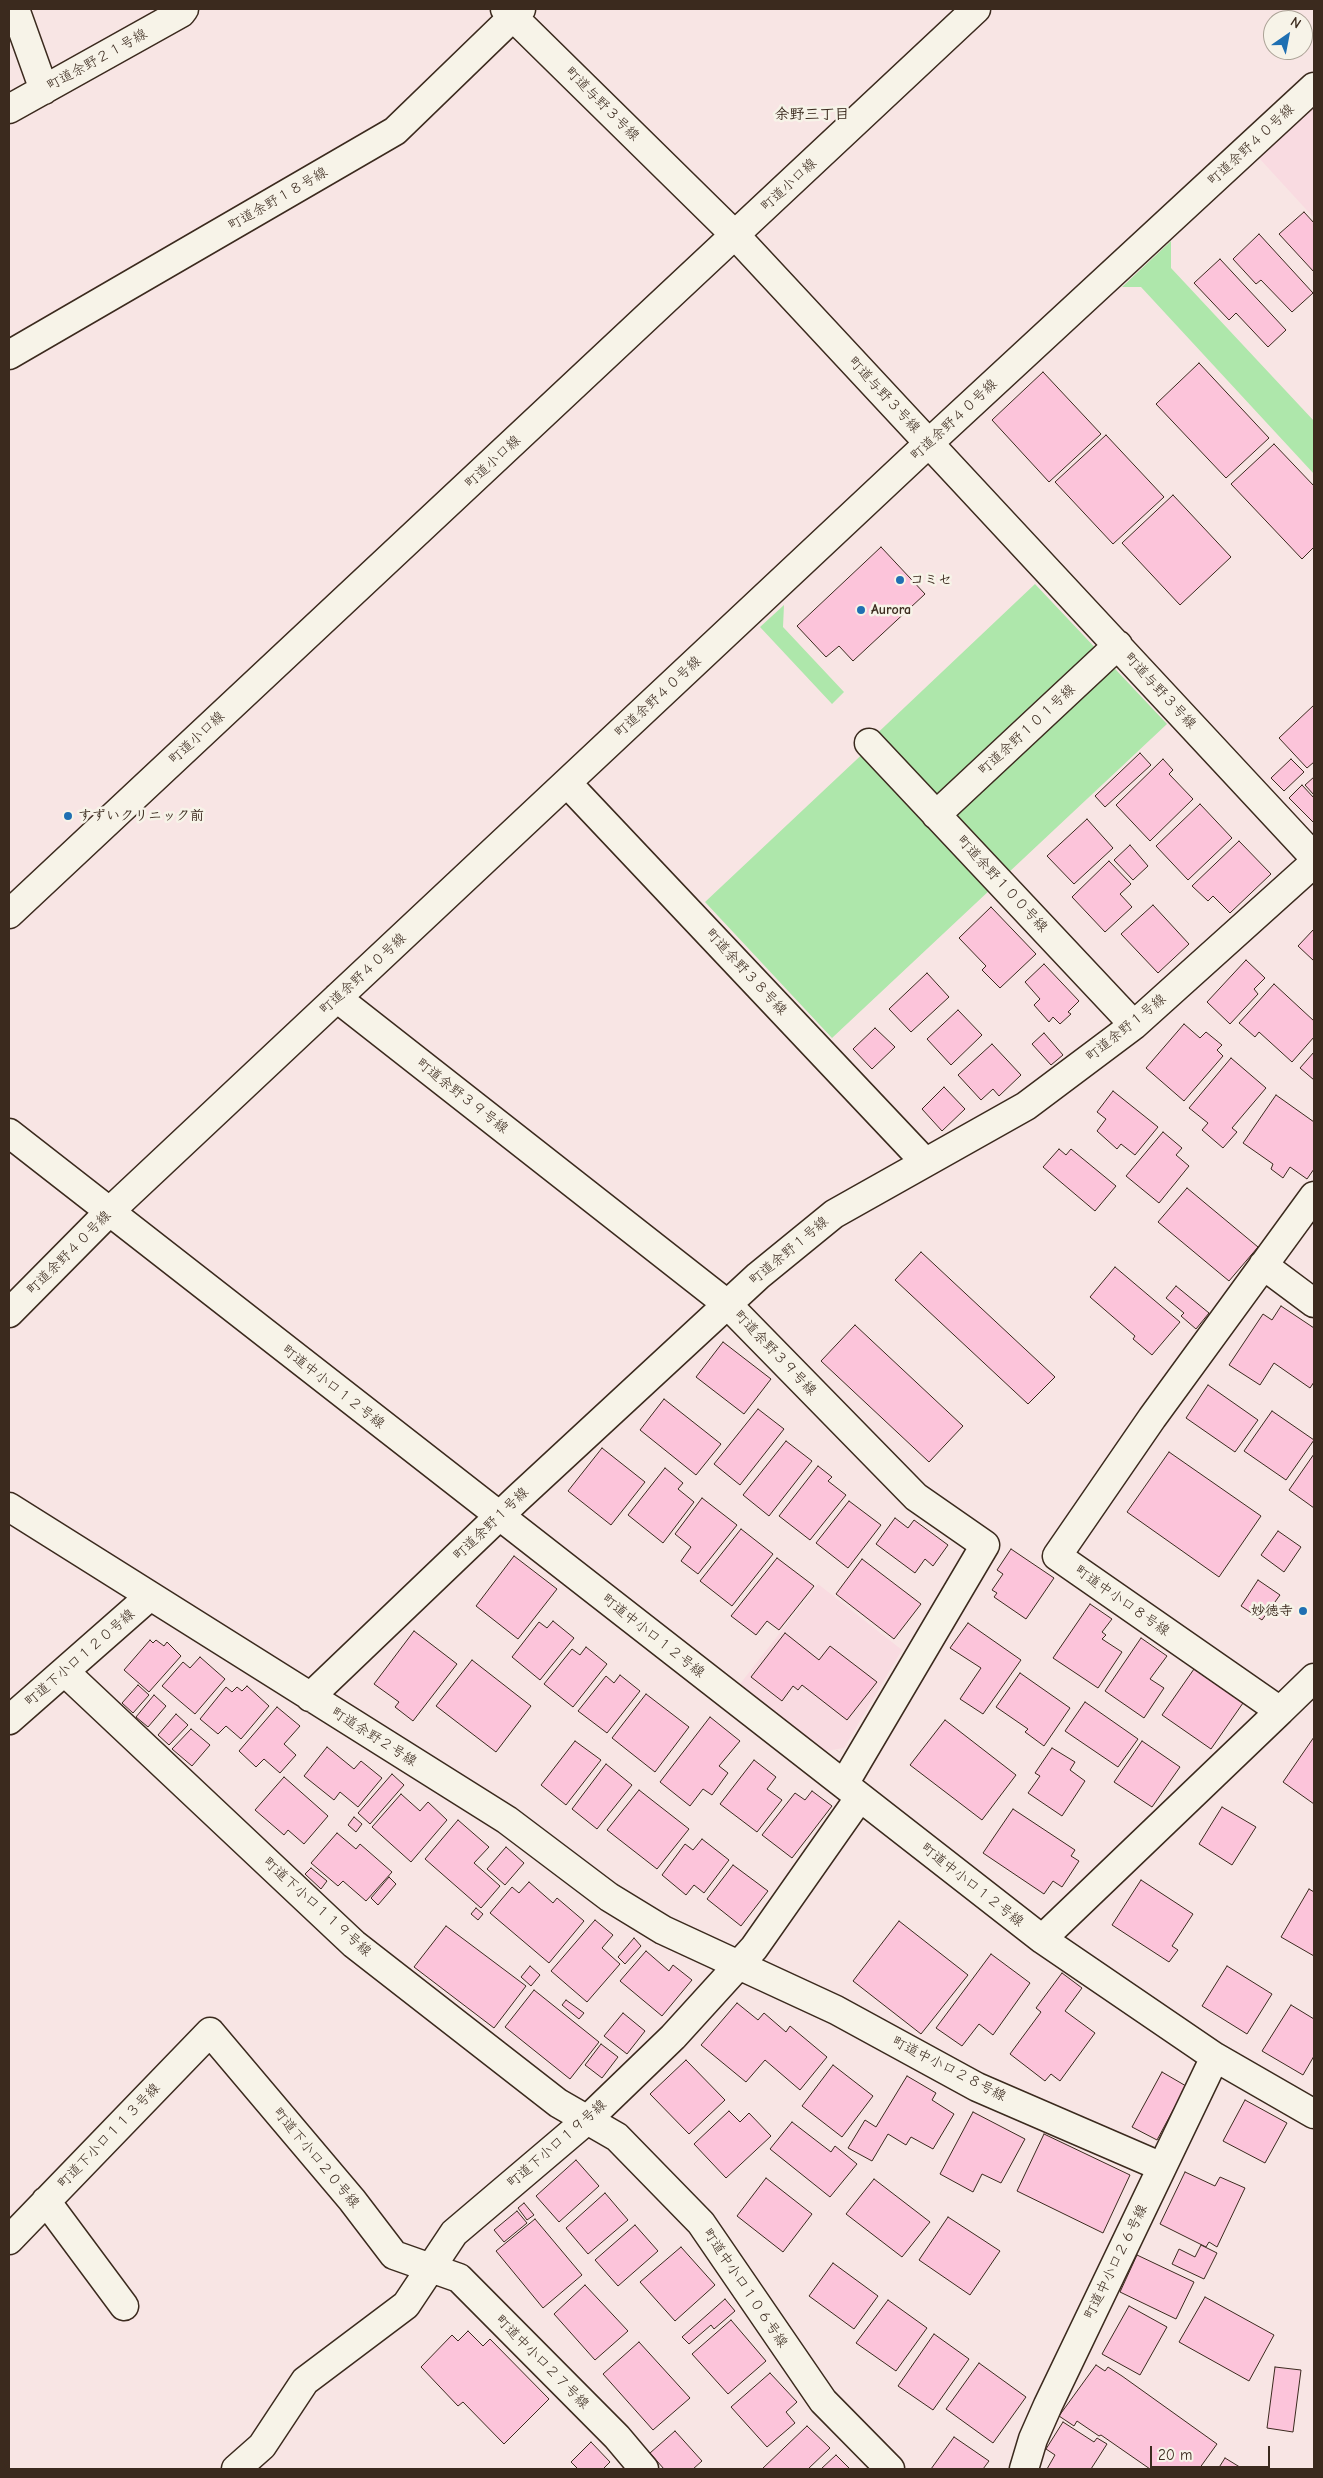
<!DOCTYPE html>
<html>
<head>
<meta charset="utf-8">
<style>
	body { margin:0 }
	#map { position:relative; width:1323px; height:2478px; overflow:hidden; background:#f8e5e4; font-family:"Comic Neue",sans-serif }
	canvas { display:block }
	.frame { position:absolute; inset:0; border:10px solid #3b2a1e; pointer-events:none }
	.north { position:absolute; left:1263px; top:10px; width:50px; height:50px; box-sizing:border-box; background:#f7f3e8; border:1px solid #aca397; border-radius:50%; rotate:33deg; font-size:14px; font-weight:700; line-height:20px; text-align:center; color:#3b2a1e }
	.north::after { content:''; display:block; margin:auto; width:18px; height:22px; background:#1f6fb2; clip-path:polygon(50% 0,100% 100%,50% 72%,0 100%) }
	.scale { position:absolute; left:1150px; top:2446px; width:120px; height:22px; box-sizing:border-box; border:2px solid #3b2a1e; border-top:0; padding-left:6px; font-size:15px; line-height:18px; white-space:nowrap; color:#3b2a1e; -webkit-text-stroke:4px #f7f3e8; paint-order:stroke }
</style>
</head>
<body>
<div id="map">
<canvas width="1323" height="2478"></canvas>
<div class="frame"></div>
<div class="north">N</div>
<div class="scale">20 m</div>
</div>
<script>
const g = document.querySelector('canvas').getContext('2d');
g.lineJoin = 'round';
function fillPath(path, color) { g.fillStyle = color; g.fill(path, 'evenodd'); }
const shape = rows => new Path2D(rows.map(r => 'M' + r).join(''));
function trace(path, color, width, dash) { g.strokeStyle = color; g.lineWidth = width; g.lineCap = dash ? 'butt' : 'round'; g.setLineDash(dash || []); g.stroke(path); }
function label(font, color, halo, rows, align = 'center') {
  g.font = font + ' "Comic Neue","Klee One",sans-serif'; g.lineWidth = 5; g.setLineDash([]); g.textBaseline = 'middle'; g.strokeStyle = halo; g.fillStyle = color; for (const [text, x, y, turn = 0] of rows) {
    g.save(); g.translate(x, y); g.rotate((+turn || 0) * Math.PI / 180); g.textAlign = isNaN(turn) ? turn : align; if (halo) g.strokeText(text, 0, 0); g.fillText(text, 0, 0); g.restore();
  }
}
const built = shape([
	[1314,107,1314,218,1259,158],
	[818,1584,902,1650,844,1748,826,1751,740,1684]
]);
const green = shape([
	[1171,241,1171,268,1314,421,1314,474,1141,287,1122,287],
	[1035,584,1167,724,832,1038,705,902,871,746,868,742],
	[784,605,783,627,844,692,832,704,760,627]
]);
const building = shape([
	[1304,212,1314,223,1314,272,1279,234,1304,212],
	[1259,234,1313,293,1292,312,1261,280,1256,284,1233,259,1259,234],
	[1220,259,1286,330,1268,347,1236,313,1229,320,1194,283,1220,259],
	[1199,363,1269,438,1226,478,1156,404,1199,363],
	[1043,372,1101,434,1049,482,992,420,1043,372],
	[1106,435,1164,497,1113,544,1055,482,1106,435],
	[1274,444,1314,486,1314,547,1302,559,1231,484,1274,444],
	[1173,495,1231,557,1180,605,1122,543,1173,495],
	[881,547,925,594,853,661,839,646,826,657,797,626,881,547],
	[1314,705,1314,762,1307,768,1279,738,1314,705],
	[1140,753,1151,765,1105,807,1095,796,1140,753],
	[1163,759,1173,770,1169,774,1193,799,1150,841,1116,805,1163,759],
	[1291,759,1304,772,1284,791,1271,778,1291,759],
	[1314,777,1314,795,1305,785,1314,777],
	[1302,785,1314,798,1314,823,1289,798,1302,785],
	[1200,804,1232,838,1188,880,1156,846,1200,804],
	[1087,819,1113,848,1074,884,1047,856,1087,819],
	[1239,841,1271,874,1230,913,1213,896,1208,901,1192,886,1239,841],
	[1130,845,1148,866,1133,880,1114,860,1130,845],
	[1109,861,1131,884,1120,894,1132,907,1105,932,1072,897,1109,861],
	[1153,905,1189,944,1158,973,1121,934,1153,905],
	[991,907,1036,954,1000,988,982,970,986,966,959,938,991,907],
	[1314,929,1314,961,1298,946,1314,929],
	[1246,960,1265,978,1254,989,1258,994,1230,1024,1207,1002,1246,960],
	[1044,964,1079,1001,1068,1012,1071,1014,1060,1024,1053,1017,1049,1022,1034,1005,1040,999,1025,982,1044,964],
	[927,973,949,997,911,1032,889,1009,927,973],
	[1274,984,1314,1021,1314,1037,1292,1062,1259,1032,1255,1037,1239,1023,1274,984],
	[958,1010,982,1035,951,1065,927,1039,958,1010],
	[1184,1024,1200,1038,1206,1032,1222,1045,1217,1050,1223,1056,1184,1101,1146,1068,1184,1024],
	[875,1028,895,1047,872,1069,853,1049,875,1028],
	[1044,1033,1063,1055,1051,1065,1032,1044,1044,1033],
	[992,1044,1021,1075,999,1096,993,1089,981,1100,958,1075,992,1044],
	[1314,1052,1314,1080,1300,1068,1314,1052],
	[1231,1058,1266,1088,1232,1128,1237,1132,1223,1148,1202,1130,1208,1123,1189,1108,1231,1058],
	[944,1087,965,1109,942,1131,922,1109,944,1087],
	[1113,1091,1158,1127,1135,1155,1121,1144,1117,1149,1097,1131,1106,1119,1097,1112,1113,1091],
	[1276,1095,1314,1122,1314,1169,1307,1179,1290,1167,1283,1178,1271,1169,1273,1164,1243,1143,1276,1095],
	[1163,1132,1182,1148,1176,1155,1189,1166,1159,1203,1126,1176,1163,1132],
	[1059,1149,1066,1155,1071,1149,1116,1186,1095,1211,1043,1167,1059,1149],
	[1187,1188,1258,1247,1229,1281,1158,1222,1187,1188],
	[921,1252,1055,1377,1028,1404,895,1280,921,1252],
	[1115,1267,1180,1322,1152,1355,1133,1339,1135,1336,1090,1297,1115,1267],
	[1176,1286,1209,1313,1196,1329,1181,1316,1184,1313,1166,1298,1176,1286],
	[1281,1306,1314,1328,1314,1382,1310,1388,1274,1363,1260,1385,1229,1365,1263,1314,1272,1320,1281,1306],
	[855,1325,963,1426,929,1462,821,1361,855,1325],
	[723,1342,771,1379,744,1414,696,1377,723,1342],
	[1208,1385,1258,1420,1235,1452,1186,1418,1208,1385],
	[664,1399,721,1444,696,1475,640,1430,664,1399],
	[758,1409,784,1429,740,1485,714,1464,758,1409],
	[1272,1411,1314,1440,1286,1480,1244,1451,1272,1411],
	[786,1441,812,1461,769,1516,743,1495,786,1441],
	[602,1448,645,1482,611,1525,568,1491,602,1448],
	[1169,1452,1261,1516,1219,1577,1127,1512,1169,1452],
	[1314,1454,1314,1508,1289,1490,1314,1454],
	[818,1466,832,1477,828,1481,846,1495,810,1540,779,1516,818,1466],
	[665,1468,683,1483,678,1489,694,1502,663,1543,628,1515,665,1468],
	[702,1498,737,1525,698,1574,681,1561,691,1547,675,1534,702,1498],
	[849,1501,881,1525,848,1568,816,1543,849,1501],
	[895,1518,908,1528,914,1520,948,1545,933,1566,925,1559,915,1573,876,1544,895,1518],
	[741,1529,773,1554,732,1606,700,1581,741,1529],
	[1278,1531,1301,1547,1284,1572,1261,1555,1278,1531],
	[1011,1549,1054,1578,1026,1619,994,1597,997,1593,992,1590,1003,1574,997,1570,1011,1549],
	[514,1556,557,1589,518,1639,476,1606,514,1556],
	[777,1558,814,1586,779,1630,767,1621,756,1635,731,1616,777,1558],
	[862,1559,921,1604,894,1639,836,1594,862,1559],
	[1258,1580,1280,1595,1262,1620,1241,1606,1258,1580],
	[1090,1604,1112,1619,1102,1632,1106,1635,1102,1639,1122,1652,1098,1688,1053,1658,1090,1604],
	[553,1621,574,1638,540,1680,512,1657,539,1622,547,1628,553,1621],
	[968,1623,1021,1660,983,1714,960,1699,981,1668,950,1648,968,1623],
	[414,1631,457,1664,413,1721,395,1707,399,1702,374,1684,414,1631],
	[785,1633,819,1660,830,1646,877,1682,847,1720,802,1685,798,1690,793,1686,782,1701,751,1677,785,1633],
	[1141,1638,1167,1656,1150,1679,1164,1688,1144,1718,1105,1691,1141,1638],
	[150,1640,153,1643,156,1640,164,1646,167,1642,181,1656,149,1692,124,1670,150,1640],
	[586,1647,607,1664,573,1707,544,1684,572,1649,580,1655,586,1647],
	[200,1657,225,1679,195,1714,162,1686,183,1662,190,1668,200,1657],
	[472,1660,531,1706,496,1752,436,1706,472,1660],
	[1194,1669,1243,1703,1211,1749,1162,1715,1194,1669],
	[1020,1673,1070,1708,1044,1746,1025,1732,1028,1729,996,1707,1020,1673],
	[620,1675,640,1691,607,1733,578,1711,606,1676,614,1683,620,1675],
	[138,1685,149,1695,133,1713,122,1703,138,1685],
	[247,1686,269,1706,241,1739,226,1726,218,1734,200,1719,226,1687,232,1692,237,1687,242,1691,247,1686],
	[646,1694,689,1727,655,1772,612,1738,646,1694],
	[154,1695,166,1706,148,1727,136,1717,154,1695],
	[1085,1702,1138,1739,1118,1767,1065,1731,1085,1702],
	[277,1707,300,1726,284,1744,296,1755,280,1773,264,1759,256,1767,239,1751,277,1707],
	[176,1714,188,1725,169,1745,158,1735,176,1714],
	[710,1717,740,1741,719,1766,728,1773,712,1795,703,1789,690,1806,660,1782,710,1717],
	[945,1720,1016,1775,982,1820,910,1765,945,1720],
	[191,1729,210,1745,192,1766,172,1749,191,1729],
	[1314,1737,1314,1804,1283,1782,1314,1737],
	[575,1741,601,1760,566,1805,541,1785,575,1741],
	[1142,1741,1180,1767,1152,1807,1114,1782,1142,1741],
	[327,1747,354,1769,361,1761,382,1778,358,1807,340,1792,334,1800,304,1776,327,1747],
	[1052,1748,1075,1762,1070,1770,1085,1781,1062,1816,1028,1793,1040,1776,1035,1773,1052,1748],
	[754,1760,776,1777,767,1789,782,1800,757,1832,720,1804,754,1760],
	[606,1764,632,1785,597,1829,572,1809,606,1764],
	[392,1774,404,1785,370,1824,358,1813,392,1774],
	[284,1777,328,1816,304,1844,288,1830,284,1835,255,1810,284,1777],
	[639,1790,689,1829,657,1869,607,1830,639,1790],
	[812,1791,832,1806,792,1858,762,1835,795,1793,805,1800,812,1791],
	[401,1794,420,1811,428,1802,447,1820,411,1862,372,1827,401,1794],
	[1222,1807,1256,1827,1232,1865,1199,1844,1222,1807],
	[1013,1809,1075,1850,1071,1856,1079,1861,1062,1887,1053,1881,1044,1894,983,1853,1013,1809],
	[354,1817,362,1824,356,1832,348,1825,354,1817],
	[458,1820,489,1847,474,1863,500,1886,481,1908,425,1859,458,1820],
	[337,1833,356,1849,360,1844,392,1872,366,1901,343,1881,338,1886,311,1863,337,1833],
	[702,1839,729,1860,704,1893,694,1885,686,1895,662,1875,685,1844,693,1850,702,1839],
	[506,1847,524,1863,505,1885,487,1869,506,1847],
	[733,1865,768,1891,741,1926,707,1899,733,1865],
	[311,1868,327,1881,321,1889,305,1874,311,1868],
	[389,1877,396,1884,378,1905,371,1898,389,1877],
	[1141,1880,1193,1914,1172,1946,1178,1950,1169,1962,1112,1925,1141,1880],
	[529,1882,553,1903,557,1898,584,1921,549,1963,490,1913,512,1887,519,1893,529,1882],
	[1309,1889,1314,1892,1314,1956,1281,1937,1309,1889],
	[476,1908,483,1914,478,1920,471,1914,476,1908],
	[595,1920,613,1935,602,1948,620,1964,587,2002,551,1971,595,1920],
	[899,1921,968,1975,921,2034,853,1981,899,1921],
	[446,1926,526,1986,494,2028,414,1967,446,1926],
	[634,1938,641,1946,625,1964,618,1957,634,1938],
	[646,1951,669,1971,673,1965,692,1980,662,2016,620,1981,646,1951],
	[991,1954,1030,1983,993,2035,979,2024,962,2046,936,2028,991,1954],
	[530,1966,540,1975,531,1986,521,1977,530,1966],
	[1227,1966,1272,1994,1247,2034,1202,2006,1227,1966],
	[1062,1973,1082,1988,1065,2011,1095,2033,1060,2081,1051,2074,1045,2081,1010,2054,1041,2012,1036,2008,1062,1973],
	[534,1990,599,2042,570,2079,505,2027,534,1990],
	[566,2000,584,2013,579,2019,562,2005,566,2000],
	[737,2003,758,2020,764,2013,786,2032,790,2026,827,2057,800,2090,765,2060,746,2082,701,2045,737,2003],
	[1291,2005,1314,2019,1314,2056,1303,2075,1262,2051,1291,2005],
	[623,2013,645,2031,627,2054,604,2036,623,2013],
	[601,2044,618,2057,602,2078,585,2065,601,2044],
	[686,2060,725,2100,689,2134,650,2094,686,2060],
	[833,2065,873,2096,842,2137,802,2106,833,2065],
	[1162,2072,1186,2086,1157,2140,1132,2127,1162,2072],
	[907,2076,936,2093,932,2100,954,2114,933,2149,911,2137,906,2145,888,2134,872,2161,848,2148,865,2120,876,2127,907,2076],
	[1245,2100,1287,2123,1265,2163,1223,2141,1245,2100],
	[729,2111,740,2122,749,2113,771,2136,726,2178,694,2144,729,2111],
	[973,2112,1025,2139,1001,2183,982,2174,973,2192,940,2174,973,2112],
	[792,2122,831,2152,835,2146,857,2164,830,2197,770,2149,792,2122],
	[1044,2134,1130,2175,1103,2233,1017,2191,1044,2134],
	[576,2160,599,2186,559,2222,536,2196,576,2160],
	[1185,2172,1215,2186,1220,2177,1245,2188,1217,2247,1209,2242,1206,2247,1160,2224,1185,2172],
	[766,2178,812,2214,783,2252,737,2216,766,2178],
	[874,2179,930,2222,902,2257,846,2214,874,2179],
	[605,2193,628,2220,588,2254,566,2228,605,2193],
	[524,2203,534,2215,527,2220,518,2208,524,2203],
	[517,2211,527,2223,504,2242,494,2230,517,2211],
	[948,2217,1000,2251,970,2295,919,2260,948,2217],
	[535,2219,582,2275,543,2308,496,2251,535,2219],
	[635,2225,658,2251,618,2286,595,2260,635,2225],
	[1201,2245,1217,2253,1204,2279,1172,2264,1179,2249,1195,2257,1201,2245],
	[681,2247,715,2285,675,2321,640,2282,681,2247],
	[1137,2255,1194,2282,1176,2319,1120,2292,1137,2255],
	[833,2263,878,2296,854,2329,809,2296,833,2263],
	[585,2285,628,2331,595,2360,554,2314,585,2285],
	[1205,2297,1274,2335,1249,2381,1179,2342,1205,2297],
	[725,2299,735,2311,714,2329,711,2325,689,2344,682,2337,725,2299],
	[888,2300,927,2328,896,2371,856,2343,888,2300],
	[1129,2306,1167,2327,1140,2375,1102,2354,1129,2306],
	[731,2320,766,2361,728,2394,692,2354,731,2320],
	[468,2331,483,2346,490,2339,549,2399,504,2444,463,2402,458,2406,421,2367,452,2335,458,2341,468,2331],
	[934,2334,969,2359,933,2410,898,2386,934,2334],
	[639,2342,690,2398,653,2430,603,2374,639,2342],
	[979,2363,1026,2397,993,2443,946,2409,979,2363],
	[1096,2365,1105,2371,1108,2367,1122,2376,1217,2444,1199,2469,1150,2469,1101,2435,1099,2436,1077,2421,1074,2426,1059,2416,1096,2365],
	[1275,2367,1301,2370,1293,2432,1267,2428,1275,2367],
	[770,2373,797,2402,786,2412,795,2423,767,2447,731,2407,770,2373],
	[1063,2422,1094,2442,1097,2438,1107,2444,1091,2469,1047,2469,1055,2455,1046,2449,1063,2422],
	[807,2426,830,2448,808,2469,762,2469,807,2426],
	[675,2431,702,2461,693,2469,664,2469,650,2453,675,2431],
	[954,2437,989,2461,983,2469,931,2469,954,2437],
	[591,2442,610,2462,603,2469,578,2469,571,2462,591,2442],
	[836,2455,850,2469,821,2469,836,2455],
	[1225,2458,1243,2469,1218,2469,1225,2458]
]);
const street = shape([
	[15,9,44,90],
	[505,9,735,235,1314,857],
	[9,109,181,13,184,9],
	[9,355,395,131,521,9],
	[869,743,1134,1025],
	[567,783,925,1162],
	[936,815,1118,645],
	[337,998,727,1304,916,1497,985,1545,844,1784],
	[9,1133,1042,1939,1215,2057,1314,2114],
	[1263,1265,1314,1303],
	[9,1313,109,1212,337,998,929,443,1314,87],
	[9,1507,507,1820,609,1897,663,1930,836,2010,977,2087,1162,2167],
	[65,1672,354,1944,558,2103,617,2137,701,2223,823,2401,890,2469],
	[310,1697,517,1499,758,1276,834,1214,1026,1106,1134,1025,1314,863],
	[1280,1711,1314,1678],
	[9,1720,150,1596],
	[1042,1939,1280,1711,1057,1556,1152,1418,1314,1196],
	[46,2201,124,2306],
	[9,2240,210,2032,352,2200,394,2255,459,2278,617,2437,644,2469],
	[236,2469,262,2446,305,2381,406,2305,454,2233,587,2120,673,2037,754,1948,860,1797],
	[1024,2469,1033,2439,1048,2405,1215,2057]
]);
const secondary = shape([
	[9,914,976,9]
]);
const markers = [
	[900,580,5,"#1f6fb2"],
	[861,610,5,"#1f6fb2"],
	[68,816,5,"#1f6fb2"],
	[1303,1611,5,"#1f6fb2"]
];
const streetNames = [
	["町道余野２１号線",97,60,-29],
	["町道与野３号線",602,104,45],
	["町道余野４０号線",1251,145,-43],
	["町道小口線",789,185,-43],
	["町道余野１８号線",278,199,-30],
	["町道与野３号線",884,395,47],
	["町道余野４０号線",954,420,-43],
	["町道小口線",493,462,-43],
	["町道与野３号線",1160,691,47],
	["町道余野４０号線",658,697,-43],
	["町道余野１０１号線",1027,730,-43],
	["町道小口線",197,738,-43],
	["町道余野１００号線",1002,884,47],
	["町道余野３８号線",746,972,47],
	["町道余野４０号線",363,974,-43],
	["町道余野１号線",1126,1028,-39],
	["町道余野３９号線",462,1096,38],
	["町道余野１号線",789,1251,-40],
	["町道余野４０号線",69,1253,-45],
	["町道余野３９号線",775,1353,46],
	["町道中小口１２号線",333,1387,38],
	["町道余野１号線",491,1524,-44],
	["町道中小口８号線",1122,1601,35],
	["町道中小口１２号線",653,1636,38],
	["町道下小口１２０号線",80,1658,-41],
	["町道余野２号線",374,1737,32],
	["町道中小口１２号線",972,1885,38],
	["町道下小口１１９号線",317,1907,42],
	["町道中小口２８号線",949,2069,27],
	["町道下小口１１３号線",109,2136,-46],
	["町道下小口１９号線",557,2144,-41],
	["町道下小口２０号線",316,2158,50],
	["町道中小口２６号線",1116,2262,-64],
	["町道中小口１０６号線",745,2288,56],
	["町道中小口２７号線",542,2362,45]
];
const poiNames = [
	["コミセ",910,580],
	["Aurora",871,610],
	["すずいクリニック前",78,816],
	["妙徳寺",1293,1611,"right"]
];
const neighbourhoodNames = [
	["余野三丁目",812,115]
];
fillPath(built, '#f9dbe1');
fillPath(green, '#aee7ab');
fillPath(building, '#fcc4da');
trace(building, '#3b2a1e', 1);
trace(street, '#3b2a1e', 31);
trace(secondary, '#3b2a1e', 31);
trace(street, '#f7f3e8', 28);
trace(secondary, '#f7f3e8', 28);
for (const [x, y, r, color] of markers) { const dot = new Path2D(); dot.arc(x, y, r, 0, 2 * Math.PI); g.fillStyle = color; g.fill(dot); trace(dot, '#f7f3e8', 2); }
label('14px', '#3b2a1e', '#f7f3e8', streetNames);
label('bold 14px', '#3b2a1e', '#f7f3e8', poiNames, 'left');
label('bold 15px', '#3b2a1e', '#f7f3e8', neighbourhoodNames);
</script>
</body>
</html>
